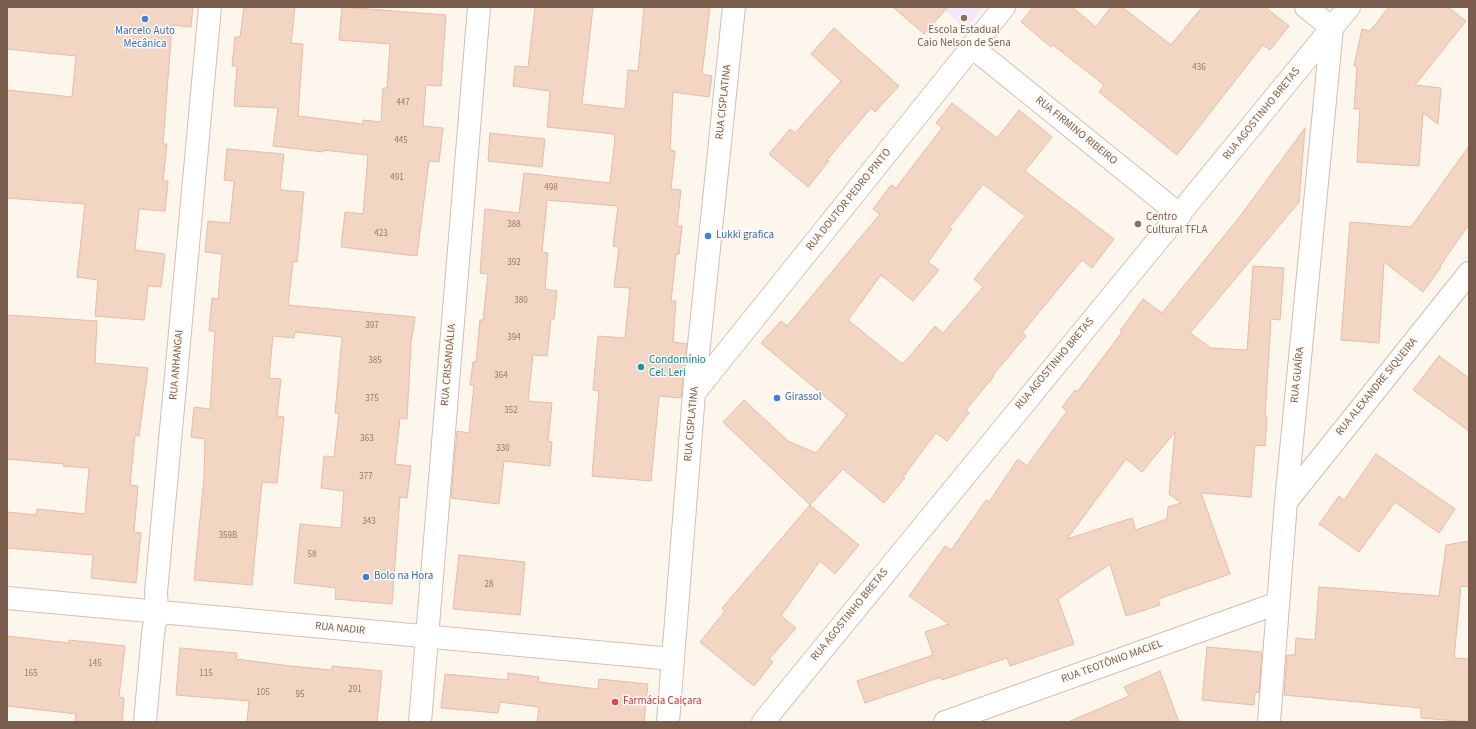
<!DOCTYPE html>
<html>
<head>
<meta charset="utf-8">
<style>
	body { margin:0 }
	#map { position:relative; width:1476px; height:729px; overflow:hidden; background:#fdf6ec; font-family:"Source Sans 3",sans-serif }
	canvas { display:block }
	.frame { position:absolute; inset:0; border:8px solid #7a5c4d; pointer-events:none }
</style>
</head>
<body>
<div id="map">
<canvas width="1476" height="729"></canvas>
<div class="frame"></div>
</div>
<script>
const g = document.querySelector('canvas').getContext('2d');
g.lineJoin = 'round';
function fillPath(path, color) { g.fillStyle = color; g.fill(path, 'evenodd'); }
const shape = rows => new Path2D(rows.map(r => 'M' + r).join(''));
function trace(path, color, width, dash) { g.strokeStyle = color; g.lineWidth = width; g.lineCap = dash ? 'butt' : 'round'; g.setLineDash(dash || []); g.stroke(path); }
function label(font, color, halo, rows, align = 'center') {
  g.font = font + ' "Source Sans 3",sans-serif'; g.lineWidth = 3; g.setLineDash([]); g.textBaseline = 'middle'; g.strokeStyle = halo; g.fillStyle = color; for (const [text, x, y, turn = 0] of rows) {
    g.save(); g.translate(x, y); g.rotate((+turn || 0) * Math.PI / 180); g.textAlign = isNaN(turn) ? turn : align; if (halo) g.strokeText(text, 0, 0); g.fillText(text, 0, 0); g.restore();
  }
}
const education = shape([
	[941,7,983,7,966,30]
]);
const building = shape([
	[7,7,193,7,191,27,172,25,163,144,167,144,163,181,168,181,165,211,139,209,135,250,165,254,161,287,148,286,144,320,95,316,98,280,77,277,85,204,7,198,7,90,72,97,76,56,7,49,7,7],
	[244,7,295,7,291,43,303,44,298,116,363,124,363,120,381,122,383,88,387,88,390,44,339,40,342,7,446,15,441,86,426,85,423,126,443,128,439,162,429,161,417,256,341,247,345,212,363,214,368,155,323,150,323,152,273,146,278,108,234,106,237,66,232,66,235,37,240,37,244,7],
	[535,7,593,7,582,104,625,109,628,70,638,71,644,7,710,7,702,74,712,76,709,97,673,92,670,150,675,151,671,189,681,190,677,226,682,226,679,254,676,254,671,301,676,301,673,342,687,344,681,398,659,396,651,481,592,476,599,391,593,390,598,336,625,338,630,288,614,287,619,247,613,246,618,206,547,200,542,252,548,253,545,289,557,291,554,319,551,319,547,356,533,355,528,401,552,403,548,441,552,442,550,466,504,461,499,504,451,498,457,431,469,433,474,385,470,385,473,362,476,362,480,320,483,320,488,274,480,273,485,209,519,213,524,173,610,183,615,138,614,134,547,127,550,91,513,86,515,66,528,67,535,7],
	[893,7,948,7,924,34,893,7],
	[1033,7,1072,7,1096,27,1111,7,1122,7,1171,45,1202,7,1265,7,1289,26,1270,50,1263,45,1177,155,1099,92,1104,85,1053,45,1051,47,1021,22,1033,7],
	[1389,7,1448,7,1466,21,1415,85,1441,88,1438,124,1423,113,1419,166,1357,162,1360,109,1354,109,1357,67,1354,66,1362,29,1370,31,1389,7],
	[834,28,899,86,875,112,871,108,827,160,829,161,808,187,769,154,790,129,795,133,841,81,811,54,834,28],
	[952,103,997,138,1019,110,1052,137,1025,171,1114,239,1092,268,1082,260,1022,333,1026,336,993,375,994,376,966,410,969,413,947,441,936,433,903,477,905,478,884,503,843,469,810,505,723,422,744,400,788,441,816,453,847,415,761,343,781,321,787,326,880,214,873,209,891,185,896,188,942,128,936,123,952,103],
	[983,184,1025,216,974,279,983,287,943,333,935,326,904,363,901,363,848,320,881,275,913,301,939,270,928,262,952,229,949,228,983,184],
	[1305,128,1299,202,1190,333,1211,348,1247,350,1253,266,1284,268,1280,320,1271,319,1265,416,1267,416,1265,446,1255,445,1251,497,1201,493,1230,574,1158,599,1160,605,1126,616,1110,564,1058,599,1074,644,1010,666,1007,658,942,680,941,677,865,703,857,681,933,655,925,632,949,624,909,596,945,546,951,550,986,500,989,502,1018,459,1027,466,1067,411,1062,407,1075,390,1077,392,1122,332,1120,331,1143,299,1162,313,1241,215,1305,128],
	[1175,432,1169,494,1181,503,1168,507,1167,519,1136,530,1132,518,1067,539,1126,459,1142,472,1175,432],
	[490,133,545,139,542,167,488,161,490,133],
	[1469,146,1469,224,1440,266,1441,267,1423,292,1384,262,1379,343,1341,340,1350,222,1411,227,1469,146],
	[227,149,284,154,280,190,304,192,297,262,293,262,288,305,415,317,411,343,407,419,400,418,395,464,411,466,407,498,400,497,392,604,335,599,336,588,294,583,300,524,341,528,344,491,321,488,324,456,334,457,339,413,335,413,342,337,295,332,294,338,273,336,269,378,281,379,277,416,284,417,277,483,262,482,252,585,194,580,204,478,205,439,191,437,194,407,210,409,215,331,209,331,212,298,218,299,222,254,205,252,208,221,230,223,234,181,224,180,227,149],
	[7,315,97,321,95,363,148,368,139,436,135,435,130,485,138,486,134,532,141,533,136,583,91,578,93,555,7,548,7,512,36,515,37,509,85,514,89,468,63,466,64,464,7,459,7,315],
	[1439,356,1469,378,1469,431,1413,390,1439,356],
	[1376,454,1455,509,1439,533,1395,502,1359,552,1319,524,1339,496,1344,500,1376,454],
	[810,505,859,545,835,574,820,561,781,616,796,628,769,659,773,662,754,686,700,642,725,611,722,608,810,505],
	[1469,541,1469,587,1461,586,1454,658,1469,659,1469,722,1421,718,1421,708,1284,695,1287,655,1295,655,1296,638,1315,640,1319,587,1439,596,1446,545,1469,541],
	[459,555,525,562,520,615,453,609,459,555],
	[7,636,69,643,69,640,125,646,119,697,124,698,122,722,75,722,76,714,7,706,7,636],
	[1207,647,1262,652,1259,693,1255,692,1254,705,1202,700,1207,647],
	[180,648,237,653,236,659,290,666,332,670,332,666,382,671,377,722,247,722,249,701,176,695,180,648],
	[1160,671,1179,722,1068,722,1129,696,1124,687,1160,671],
	[508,673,539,677,538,682,598,689,599,679,648,684,644,722,537,722,539,707,500,702,498,713,441,708,445,674,508,680,508,673]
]);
const street = shape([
	[972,47,1180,215],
	[694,393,734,7],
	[1286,502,1469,273],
	[427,637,479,7],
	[145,722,153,633,157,611,156,592,210,7],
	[945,722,1278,603],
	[1269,722,1286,502,1332,28,1306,7]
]);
const secondary = shape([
	[7,598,673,659],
	[420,722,427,637],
	[668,722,694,393,1004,7],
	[763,722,1349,7]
]);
const markers = [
	[964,18,4,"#8d6e63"],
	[145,19,4,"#3f7fe0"],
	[1138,224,4,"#8d6e63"],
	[708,236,4,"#3f7fe0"],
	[641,367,4,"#0f9aa8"],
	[777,398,4,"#3f7fe0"],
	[366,577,4,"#3f7fe0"],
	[615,702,4,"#e0444e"]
];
const numberNames = [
	["436",1199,68],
	["447",403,103],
	["445",401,141],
	["491",397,178],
	["498",551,188],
	["388",514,225],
	["423",381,234],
	["392",514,263],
	["380",521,301],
	["397",372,326],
	["394",514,338],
	["385",375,361],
	["364",501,376],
	["375",372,399],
	["352",511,411],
	["363",367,439],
	["330",503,449],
	["377",366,477],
	["343",369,522],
	["359B",228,536],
	["58",312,555],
	["28",489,585],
	["145",95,664],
	["165",31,674],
	["115",206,674],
	["291",355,690],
	["105",263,693],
	["95",300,695]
];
const educationNames = [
	["Escola Estadual",964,31],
	["Caio Nelson de Sena",964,44],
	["Centro",1146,218,"left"],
	["Cultural TFLA",1146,231,"left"]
];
const shopNames = [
	["Marcelo Auto",145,32,"center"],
	["Mecânica",145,45,"center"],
	["Lukki grafica",716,236],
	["Girassol",785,398],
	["Bolo na Hora",374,577]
];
const streetNames = [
	["RUA CISPLATINA",724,102,-84],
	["RUA AGOSTINHO BRETAS",1262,114,-51],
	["RUA FIRMINO RIBEIRO",1076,131,39],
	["RUA DOUTOR PEDRO PINTO",849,200,-51],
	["RUA AGOSTINHO BRETAS",1055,364,-50],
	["RUA ANHANGAI",177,365,-85],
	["RUA CRISANDÁLIA",449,365,-85],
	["RUA GUAÍRA",1298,375,-84],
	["RUA ALEXANDRE SIQUEIRA",1377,387,-51],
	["RUA CISPLATINA",692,424,-85],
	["RUA AGOSTINHO BRETAS",850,615,-51],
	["RUA NADIR",340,629,6],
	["RUA TEOTÔNIO MACIEL",1112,662,-20]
];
const cultureNames = [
	["Condomínio",649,361],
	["Cel. Leri",649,374]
];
const healthNames = [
	["Farmácia Caiçara",623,702]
];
fillPath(education, '#f3e8fa');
fillPath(building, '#f3d5c3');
trace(building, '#e6bba3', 1);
trace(street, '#d1beb0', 24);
trace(secondary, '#d6c0b0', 24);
trace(street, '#fff', 22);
trace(secondary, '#fff', 22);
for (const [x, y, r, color] of markers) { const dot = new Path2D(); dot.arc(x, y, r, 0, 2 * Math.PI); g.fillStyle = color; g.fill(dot); trace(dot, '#fffaf3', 1.5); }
label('9px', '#987a6a', null, numberNames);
label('11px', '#785e54', '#fffaf3', educationNames);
label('11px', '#366cbe', '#fffaf3', shopNames, 'left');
label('11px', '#7a5c4d', '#fffaf3', streetNames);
label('11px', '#0d838f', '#fffaf3', cultureNames, 'left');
label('11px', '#be3a42', '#fffaf3', healthNames, 'left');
</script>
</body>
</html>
